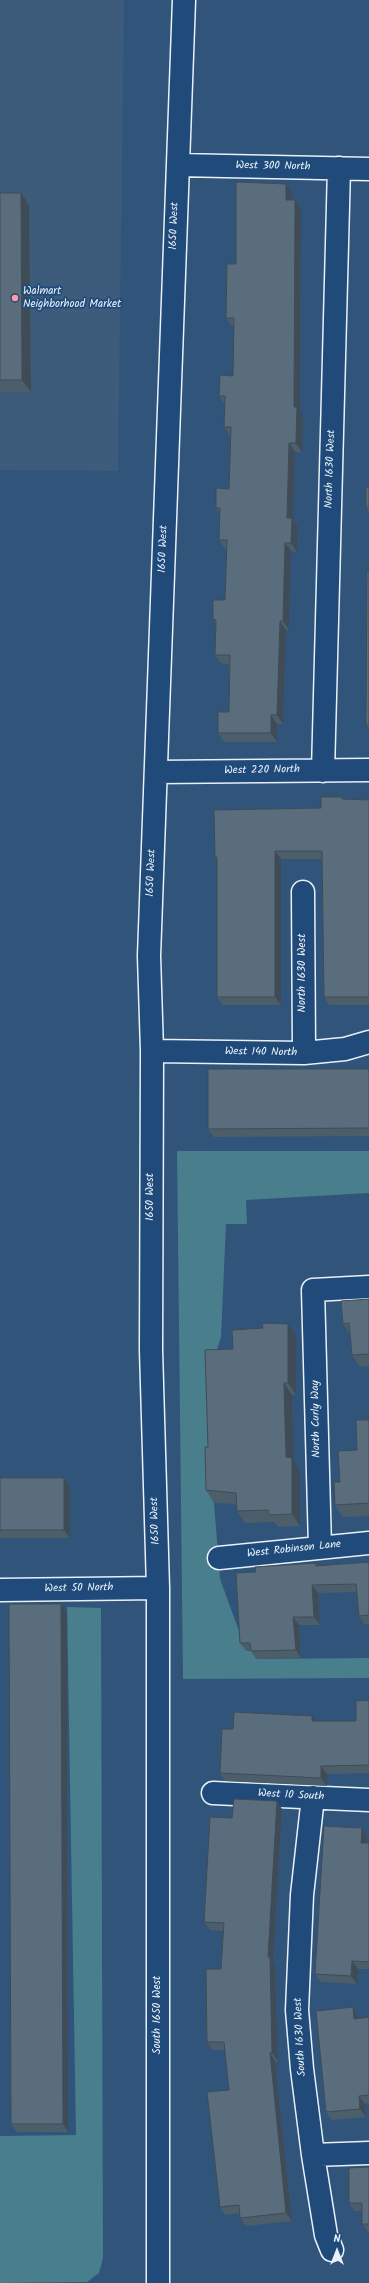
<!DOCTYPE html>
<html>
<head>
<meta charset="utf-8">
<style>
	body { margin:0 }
	#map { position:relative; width:369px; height:2283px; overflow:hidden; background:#31547b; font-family:Kalam,sans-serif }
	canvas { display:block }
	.north { position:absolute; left:317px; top:2231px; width:40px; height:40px; -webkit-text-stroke:3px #1f4a7a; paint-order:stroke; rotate:0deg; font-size:11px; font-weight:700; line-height:16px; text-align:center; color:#e8f1f8 }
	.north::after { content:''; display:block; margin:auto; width:14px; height:18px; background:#e8f1f8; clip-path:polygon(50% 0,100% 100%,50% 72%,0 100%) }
</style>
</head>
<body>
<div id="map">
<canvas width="369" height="2283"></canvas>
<div class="north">N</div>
</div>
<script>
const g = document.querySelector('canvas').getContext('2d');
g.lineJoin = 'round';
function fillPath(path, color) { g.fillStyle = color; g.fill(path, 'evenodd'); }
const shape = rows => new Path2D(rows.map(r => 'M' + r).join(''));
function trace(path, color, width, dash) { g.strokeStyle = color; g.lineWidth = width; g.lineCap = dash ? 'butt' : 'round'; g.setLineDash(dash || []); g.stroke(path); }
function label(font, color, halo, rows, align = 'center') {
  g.font = font + ' Kalam,sans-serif'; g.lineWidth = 3.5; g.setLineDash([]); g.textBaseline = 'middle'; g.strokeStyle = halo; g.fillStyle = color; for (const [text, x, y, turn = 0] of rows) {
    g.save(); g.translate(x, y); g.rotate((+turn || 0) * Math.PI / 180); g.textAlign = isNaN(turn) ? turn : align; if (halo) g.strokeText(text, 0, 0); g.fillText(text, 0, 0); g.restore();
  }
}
const built = shape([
	[0,0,124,0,118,471,0,470]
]);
const green = shape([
	[177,1151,369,1151,369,1193,246,1200,247,1224,226,1224,221,1337,213,1362,214,1503,220,1579,246,1650,256,1651,256,1659,369,1658,369,1678,183,1679],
	[67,1607,101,1608,103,2258,99,2273,87,2282,0,2283,0,2136,76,2135]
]);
const minor = shape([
	[178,165,369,169],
	[323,771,339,168],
	[156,772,369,770],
	[303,892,304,1053],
	[152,1051,304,1053,345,1049,369,1042],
	[320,1547,313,1290,369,1287],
	[219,1558,369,1543],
	[0,1590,158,1588],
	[213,1793,369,1800],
	[313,1797,302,1895,297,2010,302,2069,313,2155,326,2235,332,2250],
	[313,2155,369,2153],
	[158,2283,158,1588,151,1350,152,1051,149,956,184,0]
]);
const wall = shape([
	[292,192,292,200,295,200,301,209,300,411,303,416,302,452,295,452,293,520,298,527,297,552,291,551,289,630,286,630,283,724,277,724,277,742,224,742,218,733,229,712,229,664,221,663,215,655,216,624,213,619,225,600,227,549,225,549,219,540,220,515,216,508,229,489,230,436,224,427,224,404,219,396,233,376,234,326,232,326,226,318,236,264],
	[0,193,29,205,31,392,0,392],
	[369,487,369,512,366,507],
	[369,570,369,729,366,725],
	[342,797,344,799,369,800,369,1005,329,1005,324,997,322,859,281,859,281,1005,223,1005,217,997,217,860,215,857,321,808],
	[369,1069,369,1136,214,1137,208,1129],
	[369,1299,369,1366,360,1367,352,1355,350,1334,343,1324],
	[288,1324,296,1336,296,1395,292,1395,294,1461,300,1470,300,1526,278,1527,274,1522,245,1523,237,1511,236,1504,214,1503,206,1490,208,1447,233,1349,263,1328],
	[369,1420,369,1516,343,1517,335,1505,340,1482,357,1450],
	[0,1478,70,1486,70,1538,0,1538],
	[369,1562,369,1624,364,1624,359,1616,357,1592,318,1593,320,1625,299,1625,301,1658,256,1659,251,1651,246,1651,240,1643,256,1572,316,1563,318,1566],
	[61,1604,67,1612,68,2132,17,2132,11,2124],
	[369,1700,369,1773,327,1774,327,1786,225,1781,220,1773,233,1729,316,1721,356,1721],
	[282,1809,273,1962,275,1965,278,2061,275,2061,292,2221,246,2226,240,2218,240,2213,225,2215,220,2207,229,2090,225,2050,213,2050,207,2042,221,1969,223,1931,210,1930,204,1922,232,1818],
	[362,1828,367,1836,367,1843,369,1843,369,1969,358,1969,357,1984,321,1982,315,1974],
	[353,2007,358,2016,359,2018,369,2017,369,2103,365,2104,366,2117,332,2120,326,2112],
	[369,2167,369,2232,368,2232,362,2224,362,2211,355,2211,349,2203]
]);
const shadedWall = shape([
	[286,184,292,192,292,209,286,200],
	[21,193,29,205,31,392,22,380],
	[295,200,301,209,300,411,303,416,302,452,296,443,294,407],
	[289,443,295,452,293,520,298,527,297,552,291,543,287,518],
	[285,543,291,551,289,630,283,621],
	[280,621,286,630,283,724,277,715],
	[271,715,277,724,277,742,271,733],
	[275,851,281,859,281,1005,275,997],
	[288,1324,296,1336,296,1395,288,1383],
	[284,1383,292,1395,294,1461,300,1470,300,1526,292,1514,286,1457],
	[64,1478,70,1486,70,1538,64,1530],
	[312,1585,318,1593,320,1625,314,1617],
	[61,1604,67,1612,68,2132,63,2124],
	[293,1617,299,1625,301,1658,296,1650],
	[312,1716,318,1724,312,1721],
	[321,1766,327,1774,327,1786,321,1778],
	[277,1801,282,1809,273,1962,275,1965,278,2061,272,2053,268,1957],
	[362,1828,367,1836,366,1851,361,1843],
	[352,1961,358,1969,357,1984,351,1976],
	[353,2007,358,2016,359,2027,354,2019],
	[270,2053,275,2061,292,2221,286,2213],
	[359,2096,365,2104,366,2117,360,2109]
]);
const building = shape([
	[236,182,286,184,286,200,295,200,294,407,297,407,296,443,289,443,287,518,292,518,291,543,285,543,283,621,280,621,277,715,271,715,271,733,218,733,218,712,229,712,230,655,215,655,216,620,213,619,213,600,225,600,227,540,219,540,220,508,216,508,216,488,229,489,231,427,224,427,225,396,219,396,220,375,233,376,234,318,226,318,227,264,236,264,236,182],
	[0,193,21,193,22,380,0,380,0,193],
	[366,487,369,487,369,507,366,507,366,487],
	[367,570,369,570,369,725,366,725,367,570],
	[321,797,342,797,342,799,369,800,369,997,324,997,322,851,275,851,275,997,217,997,217,857,215,857,214,810,321,808,321,797],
	[208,1069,369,1069,369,1128,208,1129,208,1069],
	[369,1299,369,1354,352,1355,349,1323,343,1324,341,1301,369,1299],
	[262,1323,288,1324,288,1383,284,1383,286,1457,292,1458,292,1514,269,1515,268,1510,237,1511,236,1493,206,1490,205,1447,208,1447,205,1350,233,1349,232,1330,263,1328,262,1323],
	[356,1420,369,1420,369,1503,335,1505,334,1482,340,1482,338,1451,357,1450,356,1420],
	[0,1478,64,1478,64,1530,0,1530,0,1478],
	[369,1562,369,1615,359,1616,356,1584,312,1585,314,1617,293,1617,296,1650,251,1651,250,1643,240,1643,236,1573,256,1572,255,1567,316,1563,316,1566,369,1562],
	[9,1604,61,1604,63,2124,11,2124,9,1604],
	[369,1700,369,1765,321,1766,321,1778,220,1773,222,1729,233,1729,234,1712,312,1716,312,1721,356,1721,356,1701,369,1700],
	[234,1799,277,1801,268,1957,270,1957,272,2053,270,2053,286,2213,240,2218,239,2205,220,2207,207,2092,229,2090,224,2042,207,2042,206,1969,221,1969,224,1923,204,1922,210,1817,232,1818,234,1799],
	[324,1826,362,1828,361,1843,369,1843,369,1962,352,1961,351,1976,315,1974,324,1826],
	[353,2007,354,2019,369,2017,369,2095,359,2096,360,2109,326,2112,316,2011,353,2007],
	[369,2167,369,2224,362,2224,362,2203,349,2203,349,2168,369,2167]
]);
const markers = [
	[15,298,4,"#ff9aa2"]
];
const streetNames = [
	["West 300 North",273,167,1],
	["1650 West",175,226,-88],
	["North 1630 West",331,469,-88],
	["1650 West",164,549,-88],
	["West 220 North",262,771,-1],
	["1650 West",152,873,-88],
	["North 1630 West",303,973,-90],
	["West 140 North",261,1053,1],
	["1650 West",151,1197,-90],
	["North Curly Way",317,1419,-91],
	["1650 West",156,1521,-92],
	["West Robinson Lane",294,1550,-6],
	["West 50 North",79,1589,-1],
	["West 10 South",291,1796,3],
	["South 1650 West",158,2015,-90],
	["South 1630 West",301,2037,-93]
];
const poiNames = [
	["Walmart",23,292],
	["Neighborhood Market",23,305]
];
fillPath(built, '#3d5c7b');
fillPath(green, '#497e8c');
trace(minor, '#e8f1f8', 25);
trace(minor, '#1f4a7a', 22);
fillPath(wall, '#4d5e6b');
fillPath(shadedWall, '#3f4c57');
fillPath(building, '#5a6d7c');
trace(building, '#3f4c57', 1);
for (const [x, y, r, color] of markers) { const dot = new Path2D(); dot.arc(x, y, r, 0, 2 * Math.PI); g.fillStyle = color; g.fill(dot); trace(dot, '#1f4a7a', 1.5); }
label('11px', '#e8f1f8', '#1f4a7a', streetNames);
label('11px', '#e8f1f8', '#1f4a7a', poiNames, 'left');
</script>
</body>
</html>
